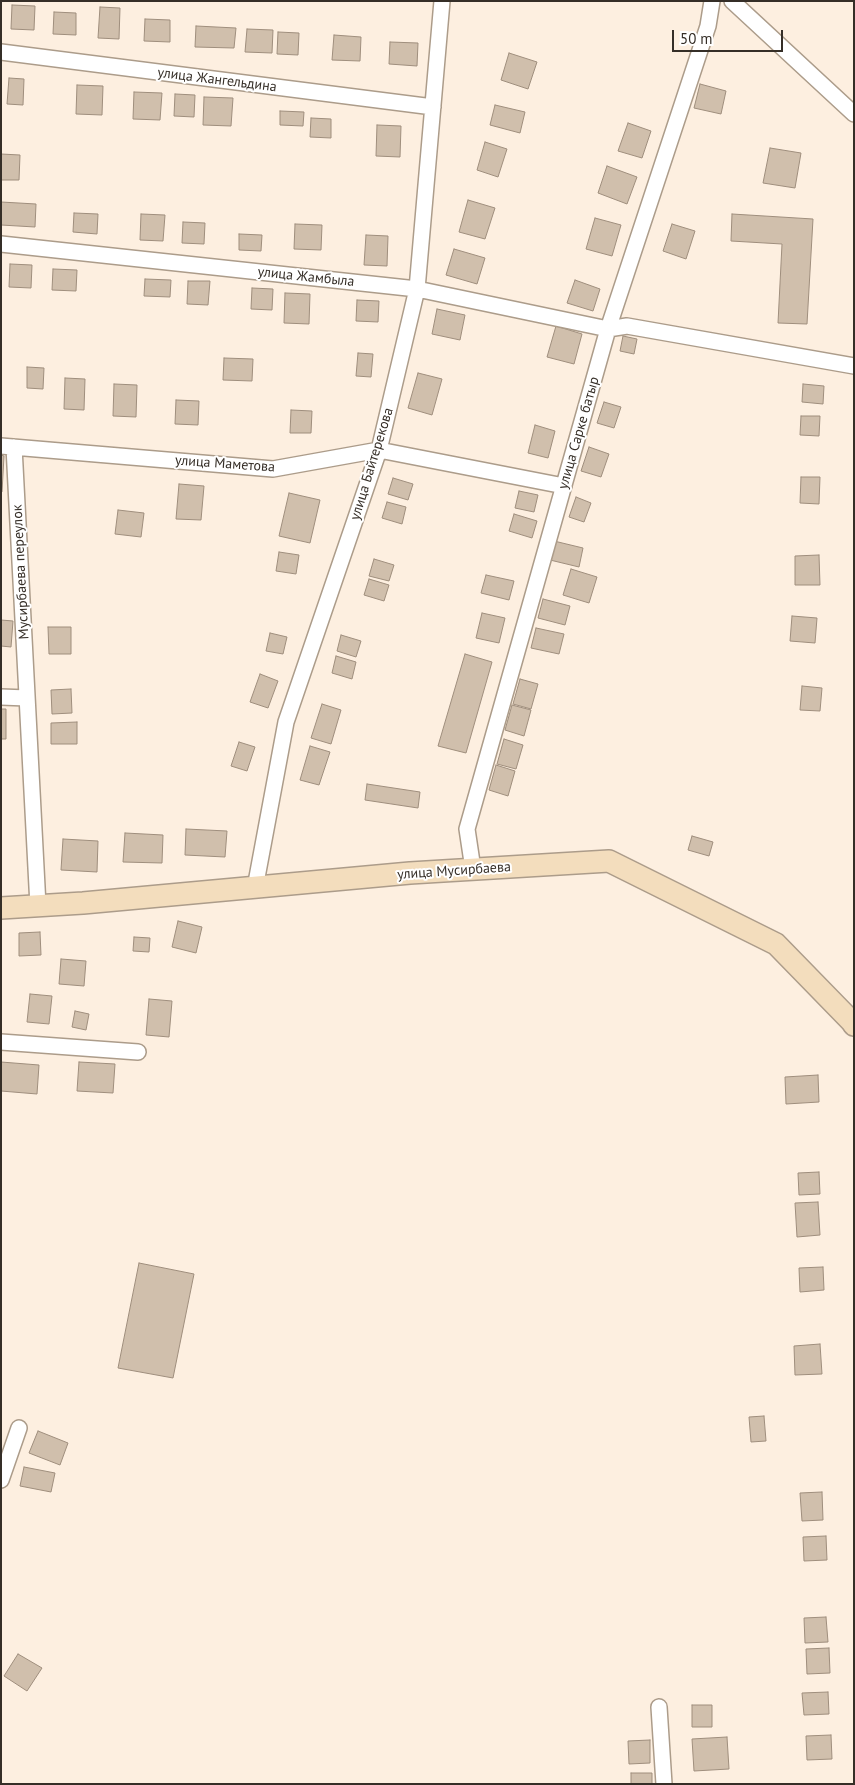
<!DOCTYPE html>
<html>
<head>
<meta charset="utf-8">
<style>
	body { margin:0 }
	#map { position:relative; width:855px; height:1785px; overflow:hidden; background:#fdefe0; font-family:"PT Sans",sans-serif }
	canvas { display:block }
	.frame { position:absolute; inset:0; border:2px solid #352e27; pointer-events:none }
	.scale { position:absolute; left:672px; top:30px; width:111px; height:22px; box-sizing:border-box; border:2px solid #352e27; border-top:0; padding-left:6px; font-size:15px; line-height:18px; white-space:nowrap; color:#352e27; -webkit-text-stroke:4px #fff; paint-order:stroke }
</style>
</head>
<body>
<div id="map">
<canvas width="855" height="1785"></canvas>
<div class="frame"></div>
<div class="scale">50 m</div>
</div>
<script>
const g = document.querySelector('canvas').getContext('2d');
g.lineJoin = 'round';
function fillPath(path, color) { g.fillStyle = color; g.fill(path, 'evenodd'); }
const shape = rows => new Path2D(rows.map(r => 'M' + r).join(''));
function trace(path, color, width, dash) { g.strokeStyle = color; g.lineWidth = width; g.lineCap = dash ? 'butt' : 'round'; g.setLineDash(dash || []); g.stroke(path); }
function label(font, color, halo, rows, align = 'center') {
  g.font = font + ' "PT Sans",sans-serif'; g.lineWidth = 4; g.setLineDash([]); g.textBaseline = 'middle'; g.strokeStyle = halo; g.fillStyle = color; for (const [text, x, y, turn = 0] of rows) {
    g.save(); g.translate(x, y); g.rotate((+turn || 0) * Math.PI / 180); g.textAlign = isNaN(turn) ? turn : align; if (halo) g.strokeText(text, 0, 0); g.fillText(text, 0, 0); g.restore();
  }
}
const building = shape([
	[12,5,35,6,34,30,11,29,12,5],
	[100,7,120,8,119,39,98,38,100,7],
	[54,12,76,13,76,35,53,34,54,12],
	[145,19,170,20,170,42,144,41,145,19],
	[196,26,236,28,234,48,195,47,196,26],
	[247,29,273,30,272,53,245,52,247,29],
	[278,32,299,33,298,55,277,54,278,32],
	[334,35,361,37,360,61,332,60,334,35],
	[390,42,418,43,417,66,389,64,390,42],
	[509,53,537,62,528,89,501,80,509,53],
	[9,78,24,79,23,105,7,104,9,78],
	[700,84,726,91,721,114,694,108,700,84],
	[77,85,103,86,102,115,76,114,77,85],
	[134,92,162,93,160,120,133,119,134,92],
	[175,94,195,95,194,117,174,116,175,94],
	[204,97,233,98,231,126,203,125,204,97],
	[495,105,525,112,520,133,490,125,495,105],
	[280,111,304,112,303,126,280,125,280,111],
	[311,118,331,119,331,138,310,137,311,118],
	[628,123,651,131,642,158,618,151,628,123],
	[377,125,401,126,400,157,376,156,377,125],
	[485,142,507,149,498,177,477,170,485,142],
	[770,148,801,153,795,188,763,183,770,148],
	[1,154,20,155,19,180,1,180,1,154],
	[607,166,637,177,627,204,598,193,607,166],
	[468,200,495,208,485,239,459,232,468,200],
	[1,202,36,204,35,227,1,225,1,202],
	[74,213,98,214,97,234,73,232,74,213],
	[141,214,165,215,163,241,140,240,141,214],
	[732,214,813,219,807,324,778,323,782,244,731,241,732,214],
	[595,218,621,225,612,256,586,249,595,218],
	[183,222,205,223,204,244,182,243,183,222],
	[295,224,322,225,321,250,294,249,295,224],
	[672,224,695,231,686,259,663,251,672,224],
	[239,234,262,235,261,251,239,250,239,234],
	[366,235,388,236,387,266,364,265,366,235],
	[454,249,485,258,477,284,446,275,454,249],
	[10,264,32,265,31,288,9,287,10,264],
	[53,269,77,270,76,291,52,290,53,269],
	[145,279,171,280,170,297,144,296,145,279],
	[575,280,600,289,593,311,567,303,575,280],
	[188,281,210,281,208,305,187,304,188,281],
	[252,288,273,289,272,310,251,309,252,288],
	[285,293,310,294,309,324,284,323,285,293],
	[357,300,379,301,378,322,356,321,357,300],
	[437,309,465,315,460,340,432,334,437,309],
	[556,326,582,334,574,364,547,357,556,326],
	[623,336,637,339,634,354,620,351,623,336],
	[358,353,373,354,371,377,356,376,358,353],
	[224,358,253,359,252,381,223,380,224,358],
	[27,367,44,368,43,389,27,388,27,367],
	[418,373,442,379,432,415,408,408,418,373],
	[65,378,85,379,84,410,64,409,65,378],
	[114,384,137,385,136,417,113,416,114,384],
	[803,384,824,386,823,404,802,402,803,384],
	[176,400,199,401,198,425,175,424,176,400],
	[604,402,621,407,614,428,597,423,604,402],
	[291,410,312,411,311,433,290,433,291,410],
	[801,416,820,416,819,436,800,435,801,416],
	[535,425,555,431,548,458,528,453,535,425],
	[589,447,609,454,601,477,581,471,589,447],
	[1,455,4,456,2,492,1,492,1,455],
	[801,477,820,477,819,504,800,503,801,477],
	[393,478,413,484,408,500,388,494,393,478],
	[179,484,204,486,201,520,176,519,179,484],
	[519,491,538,495,534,512,515,508,519,491],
	[289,493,320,500,310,543,279,536,289,493],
	[576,497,591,503,584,522,569,517,576,497],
	[387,502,406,507,402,524,382,518,387,502],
	[118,510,144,513,141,537,115,534,118,510],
	[514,514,537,521,532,538,509,531,514,514],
	[554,541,583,548,579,567,550,560,554,541],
	[279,552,299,555,296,574,276,571,279,552],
	[819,555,820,585,795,585,795,556,819,555],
	[374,559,394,565,389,581,369,576,374,559],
	[571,569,597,577,589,603,563,595,571,569],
	[486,575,514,581,509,600,481,593,486,575],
	[369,579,389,585,384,601,364,595,369,579],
	[543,599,570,606,565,625,538,618,543,599],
	[482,613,505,618,499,643,476,638,482,613],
	[792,616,817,618,815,643,790,641,792,616],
	[1,620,13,621,11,647,1,646,1,620],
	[48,627,71,627,71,654,49,654,48,627],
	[536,628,564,634,559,654,531,648,536,628],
	[270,633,287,637,283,654,266,651,270,633],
	[341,635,361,641,356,657,337,651,341,635],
	[465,654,492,662,466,753,438,746,465,654],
	[336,656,356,662,352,679,332,673,336,656],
	[260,674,278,681,268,708,250,702,260,674],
	[520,679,538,684,531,709,513,704,520,679],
	[802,686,822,688,820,711,800,710,802,686],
	[71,689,72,713,52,714,51,690,71,689],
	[322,704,341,710,331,744,311,738,322,704],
	[512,705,531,710,524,736,505,730,512,705],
	[1,709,6,709,6,739,1,739,1,709],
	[77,722,77,744,51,744,51,723,77,722],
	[504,739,523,745,516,769,497,764,504,739],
	[239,742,255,747,247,771,231,766,239,742],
	[310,746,330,752,319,785,300,780,310,746],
	[496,765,515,771,508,796,489,790,496,765],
	[367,784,420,792,418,808,365,800,367,784],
	[186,829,227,831,225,857,185,855,186,829],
	[125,833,163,835,162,863,123,862,125,833],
	[692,836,713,842,709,856,688,850,692,836],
	[63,839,98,841,97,872,61,870,63,839],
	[178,921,202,927,196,953,172,947,178,921],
	[40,932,41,955,19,956,19,933,40,932],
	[134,937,150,938,149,952,133,951,134,937],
	[61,959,86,961,84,986,59,984,61,959],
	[30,994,52,996,49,1024,27,1022,30,994],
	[149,999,172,1001,169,1037,146,1035,149,999],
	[75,1011,89,1014,86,1030,72,1027,75,1011],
	[1,1062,39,1065,37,1094,1,1091,1,1062],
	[79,1062,115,1064,113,1093,77,1091,79,1062],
	[818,1075,819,1102,786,1104,785,1077,818,1075],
	[819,1172,820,1194,799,1195,798,1173,819,1172],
	[818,1202,820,1235,797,1237,795,1203,818,1202],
	[139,1263,194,1274,173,1378,118,1368,139,1263],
	[823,1267,824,1290,800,1292,799,1268,823,1267],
	[820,1344,822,1374,795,1375,794,1346,820,1344],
	[764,1416,766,1441,751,1442,749,1417,764,1416],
	[38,1431,68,1443,60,1465,29,1453,38,1431],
	[24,1467,55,1473,51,1492,20,1486,24,1467],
	[822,1492,823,1520,802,1521,800,1493,822,1492],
	[826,1536,827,1560,804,1561,803,1537,826,1536],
	[826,1617,828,1642,805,1643,804,1618,826,1617],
	[829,1648,830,1673,807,1674,806,1649,829,1648],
	[18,1654,42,1668,27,1691,4,1676,18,1654],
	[828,1692,829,1714,804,1715,802,1693,828,1692],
	[692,1705,712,1705,712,1727,692,1727,692,1705],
	[831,1735,832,1759,807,1760,806,1736,831,1735],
	[727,1737,729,1769,694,1771,692,1739,727,1737],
	[650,1740,650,1763,629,1764,628,1741,650,1740],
	[631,1773,652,1773,652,1784,631,1784,631,1773]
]);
const street = shape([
	[732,1,854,114],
	[1,52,433,107],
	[1,244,417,289,608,329,627,326,854,366],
	[1,446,273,469,379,450,564,486],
	[14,447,38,906],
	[1,697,27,698],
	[473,869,467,829,608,329,708,26,712,1],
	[255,888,286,722,379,450,417,289,442,1],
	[1,1042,138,1052],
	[1,1480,19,1428],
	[659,1707,664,1784]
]);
const secondary = shape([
	[1,908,83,903,410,873,609,861,776,944,852,1022,854,1025]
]);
const streetNames = [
	["улица Жангельдина",217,80,7],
	["улица Жамбыла",306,277,6],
	["улица Сарке батыр",579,433,-74],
	["улица Маметова",225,464,4],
	["улица Байтерекова",372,464,-73],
	["Мусирбаева переулок",21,572,-93],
	["улица Мусирбаева",454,871,-4]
];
fillPath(building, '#d0bfac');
trace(building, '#9f8e7d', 1);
trace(street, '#ac9c8a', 18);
trace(secondary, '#ac9c8a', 24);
trace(street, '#fff', 15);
trace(secondary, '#f3ddbd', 21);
label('14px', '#352e27', '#fff', streetNames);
</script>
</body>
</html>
